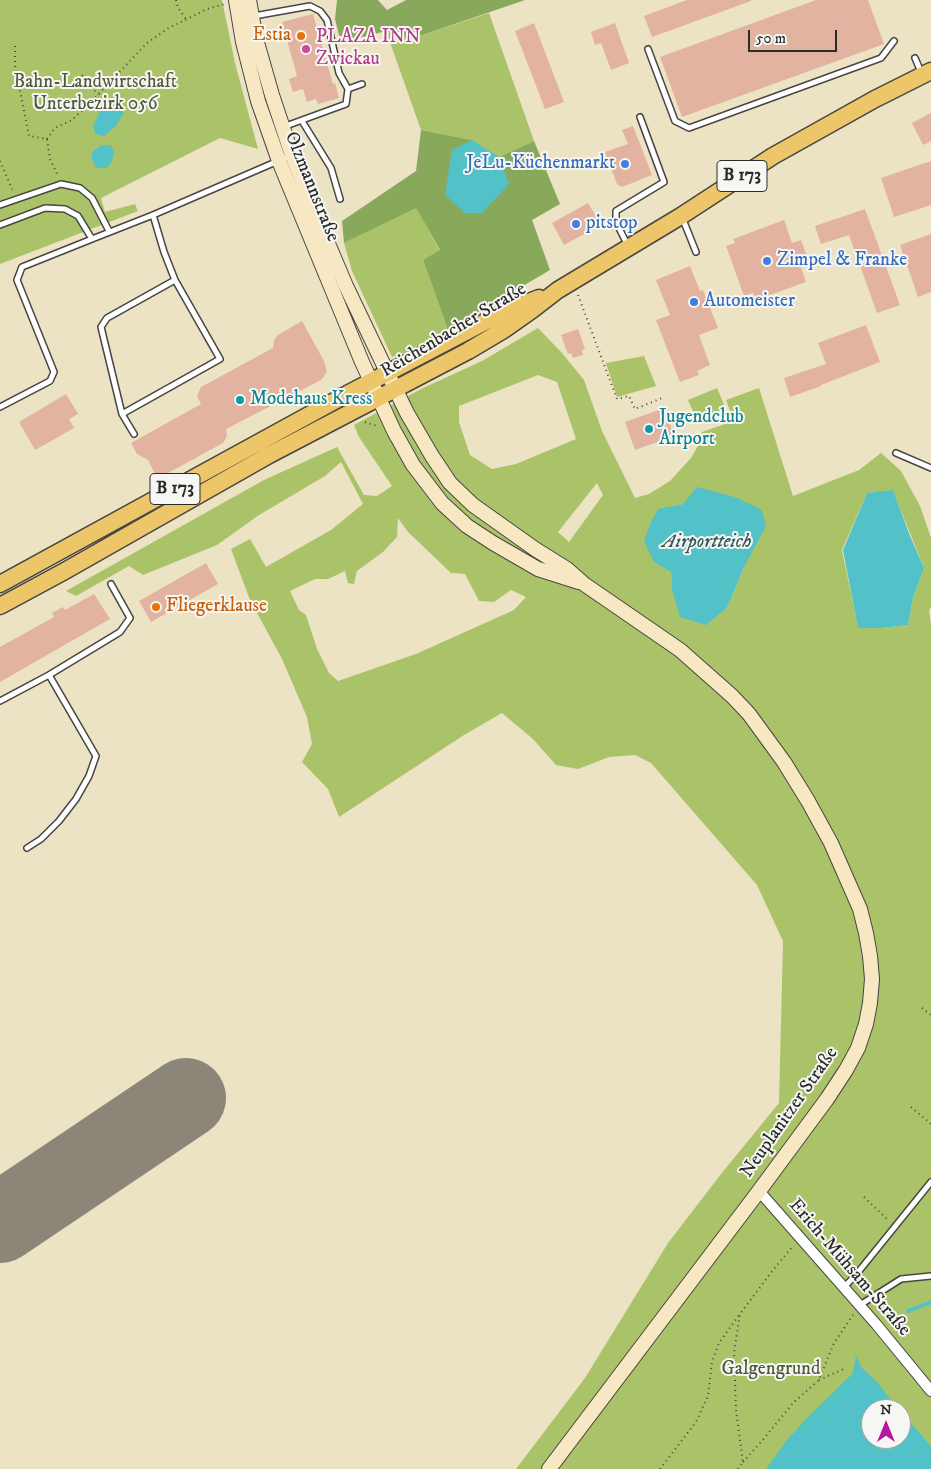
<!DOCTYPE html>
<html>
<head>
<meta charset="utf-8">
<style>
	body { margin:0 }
	#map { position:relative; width:931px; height:1469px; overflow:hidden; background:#ece2c4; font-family:"IM FELL DW Pica",serif }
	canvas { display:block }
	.north { position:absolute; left:861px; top:1399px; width:50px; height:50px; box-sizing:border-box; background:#f6f6f2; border:1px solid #a5a5a2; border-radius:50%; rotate:0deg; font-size:14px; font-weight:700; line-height:20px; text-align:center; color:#2b2b2b }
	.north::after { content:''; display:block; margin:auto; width:18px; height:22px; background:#b5179e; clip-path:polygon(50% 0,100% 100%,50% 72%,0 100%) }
	.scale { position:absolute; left:748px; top:30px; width:89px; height:22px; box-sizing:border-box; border:2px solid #2b2b2b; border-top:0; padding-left:6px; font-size:15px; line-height:18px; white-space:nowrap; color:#2b2b2b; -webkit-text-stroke:4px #f6f6f2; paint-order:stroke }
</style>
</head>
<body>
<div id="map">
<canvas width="931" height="1469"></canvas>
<div class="north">N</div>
<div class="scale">50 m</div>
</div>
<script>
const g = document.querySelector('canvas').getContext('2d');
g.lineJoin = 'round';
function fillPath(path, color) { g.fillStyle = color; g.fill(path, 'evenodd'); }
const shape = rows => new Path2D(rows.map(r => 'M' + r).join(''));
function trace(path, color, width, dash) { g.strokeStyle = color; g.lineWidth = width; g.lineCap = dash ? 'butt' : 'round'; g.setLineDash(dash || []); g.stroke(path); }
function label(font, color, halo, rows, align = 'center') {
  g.font = font + ' "IM FELL DW Pica",serif'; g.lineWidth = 4; g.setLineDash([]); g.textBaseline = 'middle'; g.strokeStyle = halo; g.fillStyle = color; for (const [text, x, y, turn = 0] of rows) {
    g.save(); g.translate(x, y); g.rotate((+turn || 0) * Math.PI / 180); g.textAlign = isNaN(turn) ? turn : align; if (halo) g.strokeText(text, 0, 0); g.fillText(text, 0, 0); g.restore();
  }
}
const green = shape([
	[0,0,222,0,235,63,258,149,220,138,101,198,105,212,135,204,138,211,0,264],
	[489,13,534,141,499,157,472,140,421,130,386,31,411,39],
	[416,207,440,251,423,260,448,330,407,352,392,357,352,271,344,243],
	[538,328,562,353,584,380,602,431,635,498,649,494,670,481,691,458,700,442,702,432,734,421,726,400,759,388,793,496,859,470,881,453,901,471,920,506,931,538,931,607,929,610,931,624,931,1469,516,1469,585,1378,668,1243,721,1174,779,1103,783,941,757,885,651,763,635,755,609,757,578,769,556,765,533,739,502,713,464,735,339,817,328,789,302,762,312,744,307,717,282,659,250,600,231,549,250,539,266,567,331,530,363,504,341,462,325,476,259,515,217,545,143,575,129,566,76,596,66,591,264,480,337,447,364,495,377,496,392,486,359,437,354,425,421,389,482,361],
	[538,375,557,382,576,439,516,464,492,469,470,455,459,422,459,406],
	[597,483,603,495,569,542,558,532],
	[893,491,924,568,913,598,908,625,881,628,858,627,842,550,867,493],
	[683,504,744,567,727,608,706,624,672,589,671,572,658,510],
	[398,518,408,532,451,573,465,574,479,601,494,602,511,590,526,597,514,610,416,654,338,681,329,673,317,649,306,615,299,610,290,591,315,579,328,579,345,571,348,583,354,584,357,571,383,552,397,537],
	[871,1409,901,1409,901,1439,871,1439],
	[644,356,656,386,617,397,606,363],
	[717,388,726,409,697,420,688,400]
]);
const forest = shape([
	[337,0,378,0,387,10,406,0,525,0,411,39,386,31,341,43,335,19],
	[421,130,472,140,499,157,534,141,560,204,532,220,550,270,448,330,423,260,440,250,416,208,344,243,342,221,416,171]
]);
const water = shape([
	[110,101,116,101,124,108,123,114,116,126,104,136,96,134,93,127,100,111],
	[472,140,499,157,509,184,482,213,465,213,445,195,452,150],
	[101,145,111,145,114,152,112,161,107,168,96,168,92,159,92,152],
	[697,487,735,497,762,510,766,526,744,567,727,608,706,625,680,617,672,589,671,572,654,562,644,541,651,522,658,509,683,504],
	[893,490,910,536,924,568,913,598,908,625,881,628,858,628,843,550,867,493],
	[856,1355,861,1367,877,1382,898,1409,871,1409,871,1439,901,1439,901,1412,931,1446,931,1469,766,1469,787,1440,805,1420,853,1373]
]);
const stream = shape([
	[908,1311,931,1302]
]);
const runway = shape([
	[0,1223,186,1098]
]);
const building = shape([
	[687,0,751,0,751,1,652,37,644,16],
	[816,0,868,0,884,44,682,117,660,57],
	[313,14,333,84,335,83,339,98,318,104,316,99,307,102,303,89,293,92,289,79,297,76,282,22],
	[534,23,564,102,545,109,515,31],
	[615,23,629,63,611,70,601,43,595,45,591,32],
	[931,113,931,141,923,145,912,123],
	[633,126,652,175,622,187,617,184,605,152,628,144,622,130],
	[931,161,931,205,894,217,881,178],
	[588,203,601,225,564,245,552,223],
	[865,209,900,305,877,313,849,235,821,244,815,226],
	[784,220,792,243,801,240,808,259,799,262,806,282,756,300,753,293,744,296,726,246,735,243,733,239],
	[931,234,931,292,918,297,900,245],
	[690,266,700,291,703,290,718,328,699,335,710,365,697,371,699,375,680,382,656,320,670,315,656,280],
	[302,321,324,361,327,372,321,380,226,429,227,436,223,443,168,473,160,476,154,472,148,460,137,454,131,443,201,404,197,396,201,387,273,348,274,340,278,335],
	[866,325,880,362,821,385,821,386,790,397,784,378,826,364,818,343],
	[578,329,585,349,582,350,583,355,573,358,571,353,568,354,561,335],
	[66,394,78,414,69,419,74,428,35,450,19,422],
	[664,408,674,436,635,450,625,422],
	[206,563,218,584,151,622,139,601],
	[94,594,110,619,0,682,0,647,54,617,52,613,63,607,65,610]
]);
const path = shape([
	[176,0,178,8,186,19],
	[15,46,15,66,29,136,47,139,50,159,58,176],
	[82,75,98,95],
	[47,139,55,128,72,120,91,102,147,43,167,29,207,9,225,4],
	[0,161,13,191],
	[578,295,617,399,629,396,635,409,662,398],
	[365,422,377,426],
	[922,1008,931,1015],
	[911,1107,931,1124],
	[864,1197,889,1221],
	[819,1380,846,1368],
	[743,1462,761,1442,794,1402,819,1380,834,1343,853,1315],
	[660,1469,696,1422,708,1396,712,1362,719,1343,739,1315],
	[738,1469,743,1462,736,1410,734,1353,740,1314,773,1270,793,1246]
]);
const service = shape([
	[254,16,310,6,320,11,327,20,339,73,348,89,346,104,283,127],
	[648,49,675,121,689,128,881,58,894,41],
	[915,58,921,72],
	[348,89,362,84],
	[302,121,331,168,340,199],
	[0,205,61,184,80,188,92,198,109,231],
	[682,217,696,252],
	[0,225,45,208,65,209,78,216,92,239,153,215,292,155],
	[628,246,616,222,616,211,664,182,640,117],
	[0,407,50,381,54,372,17,280,22,267,92,239],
	[122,414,220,359,175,280,164,252,153,215],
	[134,434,122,414,101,327,107,318,175,280],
	[896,453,931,468],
	[0,701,49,675,120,632,130,618,111,584],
	[27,848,41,839,59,821,76,799,89,776,96,756,49,675],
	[844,1287,855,1276,931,1182],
	[860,1305,901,1279,931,1276]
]);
const minor = shape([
	[759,1191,876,1324,931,1391]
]);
const secondary = shape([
	[236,0,243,42,258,101,279,161,362,362,394,431,413,465,442,503,467,526,493,543,538,569,579,582],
	[249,0,256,39,272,95,292,155,324,234,346,286,388,374,407,413,432,456,450,483,473,505,535,549,567,569,584,584,680,650,732,696,749,714,784,762,808,801,831,843,860,909,866,933,870,956,872,979,870,1003,866,1024,858,1048,846,1070,827,1099,759,1191,549,1469]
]);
const primary = shape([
	[0,584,349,393,504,312,539,298],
	[0,606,63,572,269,455,468,351,505,329,532,310,558,290,681,216,773,156,875,99,931,71]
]);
const markers = [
	[301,36,5,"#e8710a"],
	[306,49,5,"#d1479c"],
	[625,164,5,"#3f7fe0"],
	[576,224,5,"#3f7fe0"],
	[767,261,5,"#3f7fe0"],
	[694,302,5,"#3f7fe0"],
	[240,400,5,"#0f9aa8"],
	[649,429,5,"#0f9aa8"],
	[156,607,5,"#e8710a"]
];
const shields = [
	[742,176,50],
	[175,489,50]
];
const shieldNames = [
	["B 173",742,176],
	["B 173",175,489]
];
const foodNames = [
	["Estia",291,36],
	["Fliegerklause",166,607,"left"]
];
const hotelNames = [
	["PLAZA INN",316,38],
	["Zwickau",316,60]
];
const parkNames = [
	["Bahn-Landwirtschaft",95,83],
	["Unterbezirk 056",95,105],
	["Galgengrund",771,1370]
];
const shopNames = [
	["JeLu-Küchenmarkt",615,164,"right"],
	["pitstop",586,224],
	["Zimpel & Franke",777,261],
	["Automeister",704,302]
];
const streetNames = [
	["Olzmannstraße",311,187,68],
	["Reichenbacher Straße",454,331,-31],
	["Neuplanitzer Straße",790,1113,-55],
	["Erich-Mühsam-Straße",849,1268,49]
];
const cultureNames = [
	["Modehaus Kress",250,400],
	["Jugendclub",659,418],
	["Airport",659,440]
];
const waterNames = [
	["Airportteich",707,543]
];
fillPath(green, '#abc368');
fillPath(forest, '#88a95c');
fillPath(water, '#53c1c8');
trace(stream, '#53c1c8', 4);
trace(runway, '#8c8678', 80);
fillPath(building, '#e3b3a2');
trace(service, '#484642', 8);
trace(minor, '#484642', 12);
trace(secondary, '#484642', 16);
trace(primary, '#484642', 19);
trace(path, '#484642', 2, [1, 4]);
trace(service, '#fff', 5);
trace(minor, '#fff', 10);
trace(secondary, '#f7e8c3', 14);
trace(primary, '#ecc669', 16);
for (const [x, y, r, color] of markers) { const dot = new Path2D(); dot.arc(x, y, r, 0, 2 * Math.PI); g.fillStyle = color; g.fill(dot); trace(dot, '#f6f6f2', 2); }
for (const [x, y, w] of shields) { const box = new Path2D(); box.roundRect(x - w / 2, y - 15.5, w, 31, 4); g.fillStyle = '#f6f6f2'; g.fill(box); trace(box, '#2b2b2b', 1); }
label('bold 18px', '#2b2b2b', null, shieldNames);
label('19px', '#c56008', '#f6f6f2', foodNames, 'right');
label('19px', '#b23c85', '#f6f6f2', hotelNames, 'left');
label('19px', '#51593d', '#f6f6f2', parkNames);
label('19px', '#366cbe', '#f6f6f2', shopNames, 'left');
label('19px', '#2b2b2b', '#f6f6f2', streetNames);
label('19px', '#0d838f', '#f6f6f2', cultureNames, 'left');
label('italic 20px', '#37585a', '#f6f6f2', waterNames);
</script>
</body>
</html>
